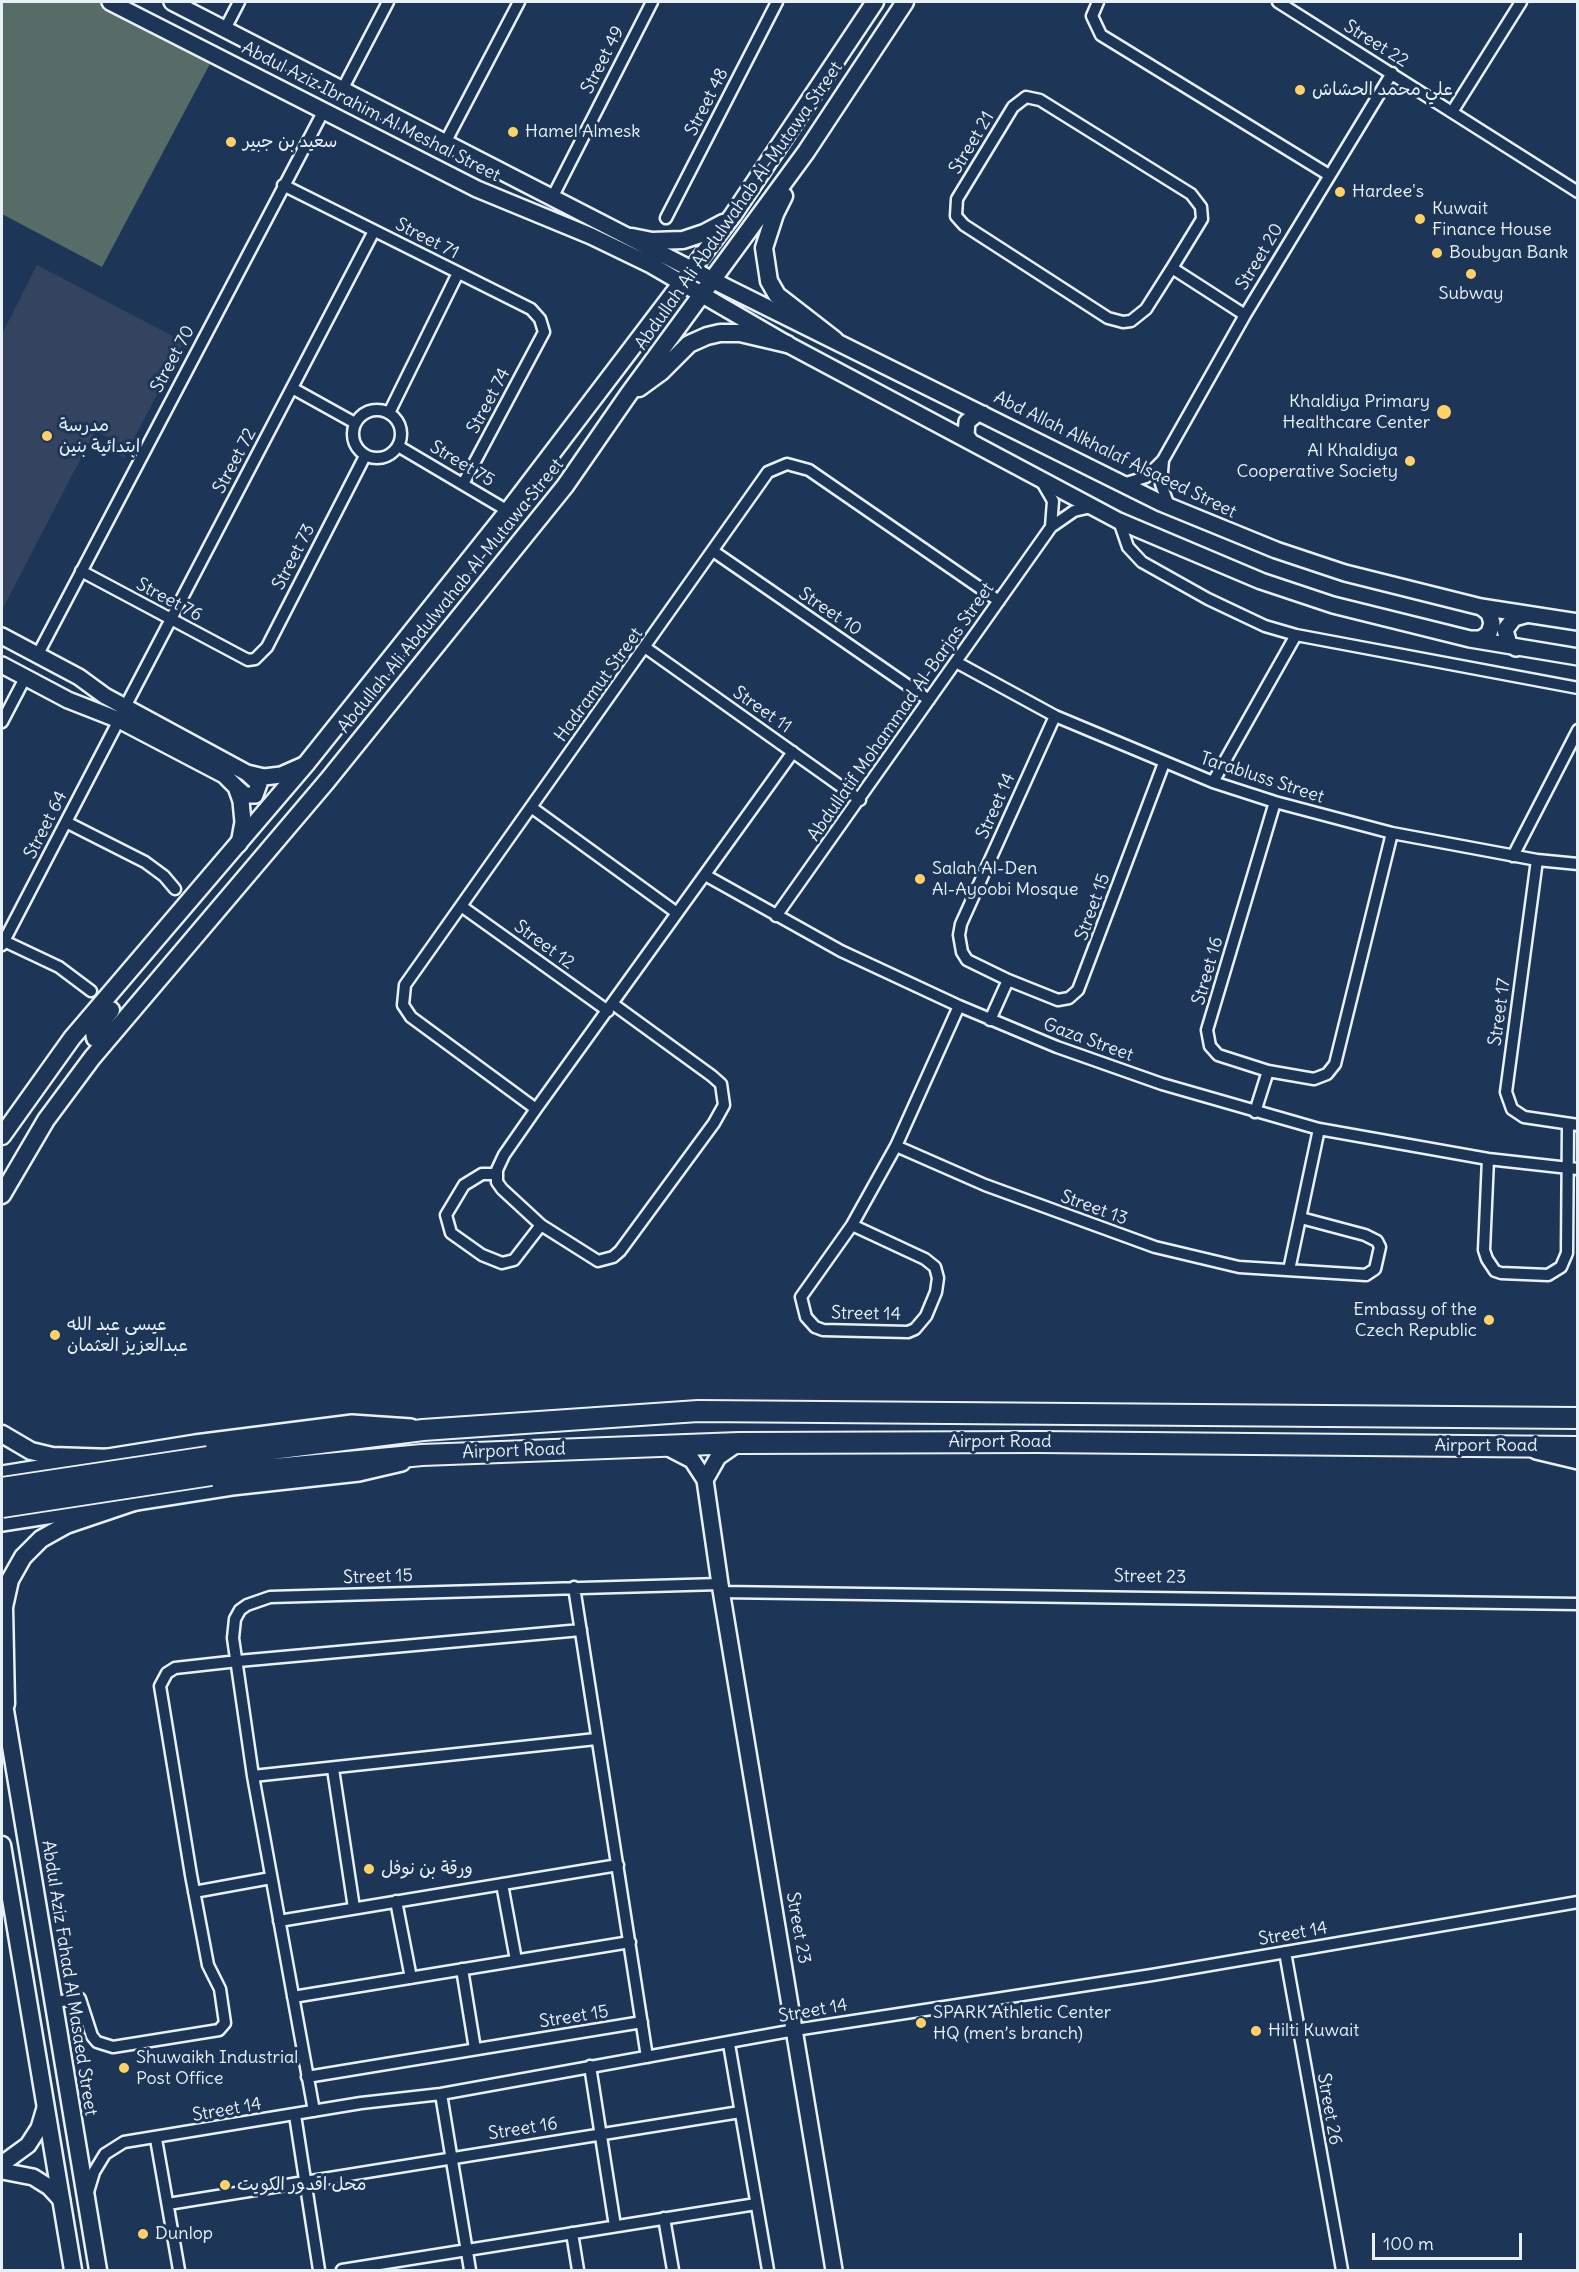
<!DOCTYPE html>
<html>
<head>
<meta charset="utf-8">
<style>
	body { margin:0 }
	#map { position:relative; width:1579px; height:2272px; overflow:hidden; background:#1d3557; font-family:Delius,sans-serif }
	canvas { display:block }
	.frame { position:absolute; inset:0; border:3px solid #e8f1f8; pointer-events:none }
	.scale { position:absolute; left:1372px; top:2233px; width:150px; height:27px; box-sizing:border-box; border:3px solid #e8f1f8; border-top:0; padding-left:8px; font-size:18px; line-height:21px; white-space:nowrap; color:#e8f1f8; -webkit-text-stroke:4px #1d3557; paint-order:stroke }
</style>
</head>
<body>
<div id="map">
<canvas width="1579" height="2272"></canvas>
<div class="frame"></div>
<div class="scale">100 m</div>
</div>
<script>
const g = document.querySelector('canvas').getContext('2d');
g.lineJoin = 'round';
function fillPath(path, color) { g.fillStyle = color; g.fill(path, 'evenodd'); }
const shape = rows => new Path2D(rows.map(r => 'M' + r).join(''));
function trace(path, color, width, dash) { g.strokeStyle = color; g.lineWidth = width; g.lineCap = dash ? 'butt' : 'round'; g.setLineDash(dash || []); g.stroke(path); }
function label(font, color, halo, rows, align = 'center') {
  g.font = font + ' Delius,"Playpen Sans Arabic",sans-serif'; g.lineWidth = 6; g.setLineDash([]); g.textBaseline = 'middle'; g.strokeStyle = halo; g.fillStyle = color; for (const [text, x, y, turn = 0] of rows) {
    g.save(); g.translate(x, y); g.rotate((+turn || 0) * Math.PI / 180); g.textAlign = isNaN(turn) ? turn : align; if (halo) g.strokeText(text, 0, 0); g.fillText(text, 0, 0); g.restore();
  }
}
const built = shape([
	[37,265,184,342,124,458,112,451,116,441,95,431,2,610,2,334]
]);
const green = shape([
	[2,2,102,2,212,60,102,267,2,214]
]);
const street = shape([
	[1098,2,1092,16,1101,35,1329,175],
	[1278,2,1578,192],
	[225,29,239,2],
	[342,90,388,2],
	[1026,97,1040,100,1191,194,1201,207,1202,219,1172,268,1146,309,1131,321,1123,322,1108,318,964,225,956,216,957,199,1013,107,1026,97],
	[1452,112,1521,2],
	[445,143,519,2],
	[283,185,531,309,540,319,544,332,463,484],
	[552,198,652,2],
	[666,218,777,2],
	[1172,268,1245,315],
	[292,388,355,423],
	'353 434a24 24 0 1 1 48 0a24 24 0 1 1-48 0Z',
	[389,413,458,273],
	[398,446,508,511],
	[1163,460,1161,484,1169,506],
	[1042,482,1053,501,1051,527],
	[1123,484,1146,477,1163,460,1245,315,1392,73],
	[1119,521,1128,547,1142,562,1208,599,1265,626,1296,635,1578,688],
	[713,551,929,700],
	[81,571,248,660,255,659,267,647,365,456],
	[646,648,860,800],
	[38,654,323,112],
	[956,662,1055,716,1213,782,1275,802,1392,833,1537,860,1578,864],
	[125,707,374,231],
	[1055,716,961,924,959,935,962,952,967,960,1008,980,1058,1000,1069,998,1078,990,1164,763],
	[2,722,25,678],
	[1213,782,1296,635],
	[1275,802,1207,1030,1210,1046,1218,1055,1268,1071,1314,1079,1327,1074,1335,1064,1392,833],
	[531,807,677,913],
	[66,822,145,862,164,876,175,889],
	[1513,856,1578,730],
	[1537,860,1506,1092,1512,1109,1524,1117,1578,1125],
	[705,875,841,951,959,1006,1057,1047,1162,1084,1319,1129,1488,1159,1578,1169],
	[461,906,608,1011],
	[776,916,1051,527,1074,511,1091,507],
	[4,941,59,967,91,991],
	[2,945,119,720],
	[613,1004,712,1076,721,1084,724,1105,714,1123,620,1251,613,1257,598,1261,541,1225,502,1189,497,1182,497,1170,504,1155,536,1109,793,752],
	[990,1020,1008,980],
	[536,1109,411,1017,403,1005,405,985,768,472,787,464,809,470,999,601],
	[1255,1112,1268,1071],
	[896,1146,985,1185,1155,1247,1239,1267,1366,1275,1375,1269,1380,1247,1377,1241,1365,1235,1301,1218],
	[1488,1159,1484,1250,1487,1259,1495,1271,1501,1273,1548,1275,1561,1267,1567,1253,1568,1125],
	[496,1174,482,1174,464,1185,446,1215,451,1233,482,1255,502,1263,514,1260,541,1225],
	[852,1225,925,1259,935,1267,938,1278,936,1292,926,1316,915,1329,908,1332,823,1330,815,1327,806,1317,801,1297,852,1225,896,1146,959,1006],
	[1289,1270,1319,1129],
	[574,1587,647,2057],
	[721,1592,1578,1604],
	[333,1769,354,1908],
	[253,1776,596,1739],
	[502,1884,516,1960],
	[194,1892,271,1878],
	[396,1901,411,1978],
	[279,1921,618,1865],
	[1285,1952,1342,2270],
	[462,1969,475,2049],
	[293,1997,630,1942],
	[51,2002,80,1999,92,2036,97,2042,113,2047,219,2030,225,2023,220,1989,208,1965,191,1875,160,1686,167,1673,175,1668,238,1661,581,1630],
	[729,2044,768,2270],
	[590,2066,615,2226],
	[307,2077,642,2022],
	[441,2094,470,2270],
	[314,2111,253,1776,233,1638,235,1619,240,1610,247,1605,270,1597,720,1584],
	[295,2115,319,2270],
	[156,2139,179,2270],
	[88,2192,94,2172,105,2154,124,2142,361,2103,441,2094,795,2030,1152,1975,1578,1902],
	[168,2204,740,2112],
	[664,2218,673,2270],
	[572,2233,578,2270],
	[342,2270,756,2204]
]);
const secondary = shape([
	[110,2,477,189,591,236,651,265,787,344,1119,521,1261,581,1333,605,1470,639,1578,657],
	[172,2,728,288,1161,503,1276,550,1345,573,1481,607,1578,622],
	[970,441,966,435,967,422,977,414,983,414],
	[2,636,79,677,105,696,247,773,264,777,281,775,306,764],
	[1473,639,1481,639,1489,633,1492,623,1489,613,1481,607],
	[1516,648,1509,644,1505,630,1514,618,1525,615],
	[2,665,68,700,119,720,224,775,236,787,241,801,243,822,239,844],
	[236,787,245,795,255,795,259,784,247,773],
	[665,1446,692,1460,705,1480,720,1584,834,2270],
	[1536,1451,1578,1461],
	[2,1474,195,1443,352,1423,411,1427],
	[705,1480,718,1457,738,1443],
	[2,1523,232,1487,359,1473,402,1463],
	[2,2164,28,2145,39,2128,45,2108],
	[2,2171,33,2177,49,2187,62,2201]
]);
const primary = shape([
	[784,196,775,214,764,248,769,281,777,295,835,340],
	[632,237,652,241,683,240,704,233,723,223],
	[639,388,661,372,689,344,707,336,720,333,740,333,787,344],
	[104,1043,95,1038,94,1032,111,1010],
	[2,1136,72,1038,306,764,508,511,733,215,875,2],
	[2,1195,46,1120,92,1058,327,781,565,486,628,395,806,152,905,2],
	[2,1434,31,1451,52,1456,113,1458],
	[2,1692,98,2270],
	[6,1704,4,1607,10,1580,23,1557,41,1539,66,1525,137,1501],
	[2,1845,73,2270]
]);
const highway = shape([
	[208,1457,423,1430,698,1411,1578,1418],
	[211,1475,422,1455,739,1443,1037,1442,1578,1447]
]);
const highwayBridge = shape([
	[2,1488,208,1457],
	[2,1507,211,1475]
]);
const markers = [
	[1300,90,6,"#ffd166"],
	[513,132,6,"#ffd166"],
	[231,142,6,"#ffd166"],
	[1340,192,6,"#ffd166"],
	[1420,219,6,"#ffd166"],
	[1437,253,6,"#ffd166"],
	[1471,274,6,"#ffd166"],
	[1444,412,8,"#ffd166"],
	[47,436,6,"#ffd166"],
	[1410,461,6,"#ffd166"],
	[920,879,6,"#ffd166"],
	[1489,1320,6,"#ffd166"],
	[55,1335,6,"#ffd166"],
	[369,1869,6,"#ffd166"],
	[921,2023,6,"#ffd166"],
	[1256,2031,6,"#ffd166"],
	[124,2068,6,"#ffd166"],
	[225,2185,6,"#ffd166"],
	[143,2234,6,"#ffd166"]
];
const streetNames = [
	["Street 22",1376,44,32],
	["Street 49",603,60,-63],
	["Street 48",707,102,-63],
	["Abdul Aziz Ibrahim Al Meshal Street",371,112,27],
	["Street 21",972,143,-59],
	["Abdullah Ali Abdulwahab Al-Mutawa Street",739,206,-55],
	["Street 71",427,239,27],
	["Street 20",1260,257,-59],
	["Street 70",173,359,-62],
	["Street 74",489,401,-62],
	["Abd Allah Alkhalaf Alsaeed Street",1115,455,26],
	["Street 72",235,461,-62],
	["Street 75",462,464,31],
	["Street 73",294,557,-63],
	["Abdullah Ali Abdulwahab Al-Mutawa Street",451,596,-51],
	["Street 76",169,600,28],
	["Street 10",830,612,34],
	["Hadramut Street",599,685,-54],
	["Street 11",762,710,35],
	["Abdullatif Mohammad Al-Barjas Street",901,712,-55],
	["Tarabluss Street",1262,778,18],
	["Street 14",996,806,-66],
	["Street 64",46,825,-63],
	["Street 15",1093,907,-70],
	["Street 12",544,945,36],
	["Street 16",1208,971,-74],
	["Street 17",1500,1012,-82],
	["Gaza Street",1088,1040,20],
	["Street 13",1094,1208,20],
	["Street 14",866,1314,1],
	["Airport Road",1000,1442],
	["Airport Road",1486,1446],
	["Airport Road",514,1451,-2],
	["Street 15",378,1577,-2],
	["Street 23",1150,1577,1],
	["Street 23",798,1928,80],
	["Street 14",1293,1934,-10],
	["Abdul Aziz Fahad Al Masaed Street",69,1978,81],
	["Street 14",813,2011,-10],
	["Street 15",574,2017,-9],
	["Street 26",1329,2109,80],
	["Street 14",227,2110,-10],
	["Street 16",523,2129,-9]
];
const poiNames = [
	["علي محمد الحشاش",1312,90],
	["Hamel Almesk",525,132],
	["سعيد بن جبير",243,142],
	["Hardee's",1352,192],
	["Kuwait",1432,209],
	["Finance House",1432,230],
	["Boubyan Bank",1449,253],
	["Subway",1471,294,"center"],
	["Khaldiya Primary",1430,402,"right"],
	["Healthcare Center",1430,423,"right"],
	["مدرسة",59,426],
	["ابتدائية بنين",59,447],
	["Al Khaldiya",1398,451,"right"],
	["Cooperative Society",1398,472,"right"],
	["Salah Al-Den",932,869],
	["Al-Ayoobi Mosque",932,890],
	["Embassy of the",1477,1310,"right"],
	["Czech Republic",1477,1331,"right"],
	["عيسى عبد الله",67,1325],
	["عبدالعزيز العثمان",67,1346],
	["ورقة بن نوفل",381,1869],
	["SPARK Athletic Center",933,2013],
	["HQ (men’s branch)",933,2034],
	["Hilti Kuwait",1268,2031],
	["Shuwaikh Industrial",136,2058],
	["Post Office",136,2079],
	["محل اقدور الكويت",237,2185],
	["Dunlop",155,2234]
];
fillPath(built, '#344460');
fillPath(green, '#586c67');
trace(street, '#e8f1f8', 15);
trace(secondary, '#e8f1f8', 20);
trace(primary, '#e8f1f8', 21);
trace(highway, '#e8f1f8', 24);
trace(street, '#1d3557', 10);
trace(secondary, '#1d3557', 15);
trace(primary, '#1d3557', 16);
trace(highway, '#1d3557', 20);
trace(highwayBridge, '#e8f1f8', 24, []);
trace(highwayBridge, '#1d3557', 20);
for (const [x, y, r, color] of markers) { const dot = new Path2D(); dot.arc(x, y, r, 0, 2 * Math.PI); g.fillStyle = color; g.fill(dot); trace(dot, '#1d3557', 2); }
label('18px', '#e8f1f8', '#1d3557', streetNames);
label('18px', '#e8f1f8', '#1d3557', poiNames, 'left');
</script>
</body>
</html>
